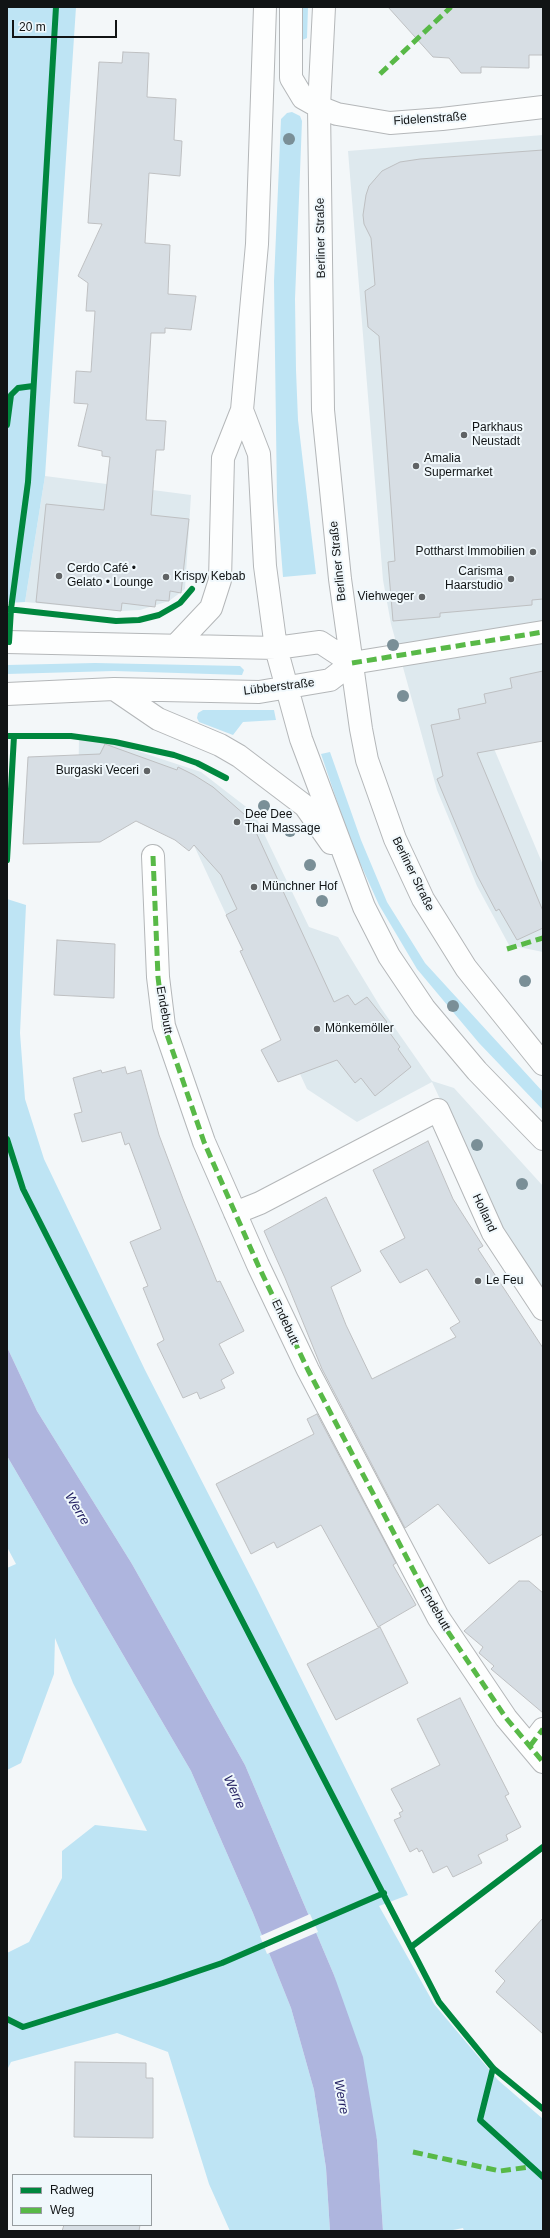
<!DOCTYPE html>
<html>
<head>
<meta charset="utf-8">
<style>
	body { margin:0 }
	#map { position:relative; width:550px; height:2238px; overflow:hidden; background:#f3f7f9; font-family:Arial,sans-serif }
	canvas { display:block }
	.frame { position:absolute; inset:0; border:8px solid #111415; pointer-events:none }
	.legend { position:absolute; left:12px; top:2174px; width:140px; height:52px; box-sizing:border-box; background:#f0f8fc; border:1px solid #979da0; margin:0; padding:5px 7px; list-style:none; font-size:12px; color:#111415 }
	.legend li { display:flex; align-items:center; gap:8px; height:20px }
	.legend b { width:20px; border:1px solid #979da0 }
	.scale { position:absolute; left:12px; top:20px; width:105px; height:18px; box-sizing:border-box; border:2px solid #111415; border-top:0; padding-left:5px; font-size:12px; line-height:14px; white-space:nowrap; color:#111415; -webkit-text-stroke:3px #f0f8fc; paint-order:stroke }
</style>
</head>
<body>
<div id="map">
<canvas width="550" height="2238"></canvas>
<div class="frame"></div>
<ul class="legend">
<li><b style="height:5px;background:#00873e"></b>Radweg</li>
<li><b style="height:5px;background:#58b947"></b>Weg</li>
</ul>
<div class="scale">20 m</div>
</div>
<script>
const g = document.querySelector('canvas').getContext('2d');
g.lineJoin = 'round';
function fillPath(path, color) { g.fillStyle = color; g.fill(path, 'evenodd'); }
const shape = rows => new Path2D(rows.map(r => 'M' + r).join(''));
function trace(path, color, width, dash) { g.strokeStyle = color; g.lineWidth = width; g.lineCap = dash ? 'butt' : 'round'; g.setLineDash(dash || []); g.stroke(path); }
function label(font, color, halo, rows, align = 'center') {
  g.font = font + ' Arial,sans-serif'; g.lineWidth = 4; g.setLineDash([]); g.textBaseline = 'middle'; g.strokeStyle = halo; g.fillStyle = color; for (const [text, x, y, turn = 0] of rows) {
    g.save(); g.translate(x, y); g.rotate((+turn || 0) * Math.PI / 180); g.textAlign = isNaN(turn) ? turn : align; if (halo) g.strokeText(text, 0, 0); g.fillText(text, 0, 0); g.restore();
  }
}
const built = shape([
	[543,135,543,704,487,732,543,865,543,952,509,945,477,886,437,790,391,624,383,580,348,151],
	[45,476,191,495,185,589,169,601,140,610,121,611,25,602],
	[79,737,107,741,201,772,254,813,309,927,338,937,381,1008,432,1081,454,1088,543,1186,543,1288,501,1229,432,1082,357,1122,307,1089,185,826,78,807]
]);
const green = shape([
	[7,7,76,7,45,476,25,602,7,603],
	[299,7,308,7,307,38,300,41],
	[292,112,300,116,302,121,295,299,296,370,298,420,316,574,283,577,277,501,274,281,281,119,287,113],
	[95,663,240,666,244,670,242,675,114,671,7,674,7,665],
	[203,710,274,710,276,720,243,722,233,735,199,722,197,718,198,713],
	[330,752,361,840,387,902,425,963,543,1092,543,1110,479,1043,417,969,379,905,351,843,321,754],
	[7,899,26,905,20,1033,25,1099,44,1159,145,1370,257,1589,408,1895,379,1906,434,2004,498,2080,543,2119,543,2231,464,2231,463,2228,448,2231,383,2231,377,2140,334,1975,245,1765,132,1564,37,1411,7,1347],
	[7,1456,191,1771,253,1913,291,2008,314,2090,326,2168,330,2231,230,2231,209,2184,168,2052,117,2033,11,2062,7,2070,7,1953,29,1942,62,1878,62,1851,95,1825,147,1831,73,1683,55,1638,54,1674,21,1763,7,1770,7,1568,16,1564,7,1547]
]);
const water = shape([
	[7,1347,37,1411,132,1564,245,1765,334,1975,363,2057,377,2140,383,2231,330,2231,326,2168,314,2090,291,2008,253,1913,191,1771,7,1456]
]);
const pier = shape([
	[310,1914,318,1932,267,1954,260,1936]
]);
const building = shape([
	[388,7,543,7,543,55,529,55,529,68,481,67,481,73,461,73,449,58,433,57,388,7],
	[123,52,149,53,147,97,176,99,174,140,182,141,180,176,149,173,145,243,170,245,168,294,196,296,191,330,165,328,165,333,151,333,146,420,166,421,164,450,156,450,151,515,189,519,181,593,170,591,169,601,156,600,155,607,122,603,121,611,36,602,46,504,104,510,110,457,102,456,102,451,78,446,88,404,74,403,76,371,91,372,95,311,86,311,88,283,78,276,102,224,88,223,99,62,122,63,123,52],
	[543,150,543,599,532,600,532,605,440,613,440,617,393,621,388,562,395,561,379,336,368,327,365,291,375,285,371,238,364,224,363,215,366,195,369,186,382,171,400,162,420,159,543,150],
	[543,671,543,741,477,753,543,911,543,928,517,940,499,909,496,911,477,875,437,779,443,776,431,725,460,719,458,709,486,703,484,694,512,688,510,678,543,671],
	[105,744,177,770,178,767,194,775,213,787,245,815,254,828,334,1002,348,995,355,1005,367,997,387,1022,384,1025,400,1047,398,1049,411,1067,375,1096,361,1078,355,1083,337,1060,278,1082,261,1050,281,1040,240,951,243,950,226,915,237,909,221,875,194,845,189,851,175,840,136,821,100,842,23,844,28,757,100,754,105,744],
	[57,940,115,944,114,998,54,995,57,940],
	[125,1067,127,1074,141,1070,159,1135,183,1199,217,1282,220,1281,244,1331,219,1344,234,1373,221,1380,225,1388,200,1399,197,1392,183,1398,157,1344,164,1340,143,1288,148,1286,130,1242,161,1229,129,1143,125,1145,121,1132,82,1142,74,1114,82,1112,73,1078,101,1070,102,1073,125,1067],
	[428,1141,453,1199,483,1246,478,1249,543,1348,543,1534,489,1564,438,1504,405,1528,322,1369,285,1278,264,1231,326,1197,361,1271,331,1287,346,1325,372,1379,456,1337,450,1328,460,1322,427,1269,400,1283,380,1251,405,1238,373,1170,428,1141],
	[317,1414,396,1563,393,1565,416,1605,378,1627,321,1525,277,1548,274,1542,251,1554,216,1484,314,1434,307,1419,317,1414],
	[519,1581,529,1581,543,1593,543,1713,491,1669,494,1666,479,1653,483,1647,464,1631,519,1581],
	[380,1627,408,1683,336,1720,307,1664,380,1627],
	[460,1698,509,1794,505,1796,521,1827,506,1835,508,1840,478,1855,482,1863,453,1877,447,1866,433,1873,422,1850,419,1852,417,1848,410,1852,394,1820,401,1817,399,1813,403,1811,391,1789,440,1765,417,1719,460,1698],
	[543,1918,543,2034,496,1992,505,1981,495,1971,543,1918],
	[75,2062,146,2063,146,2078,153,2078,153,2138,74,2137,75,2062],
	[64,2225,140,2225,139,2231,62,2231,64,2225]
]);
const minor = shape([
	[319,107,337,114,390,123,442,119,543,107],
	[352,663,543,632],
	[153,856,158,977,164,1026,204,1142,258,1265,308,1370,438,1617,506,1718,543,1762],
	[235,1213,260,1203,438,1110,493,1233,543,1309],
	[530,1746,543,1729]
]);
const major = shape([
	[291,7,291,78,303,98,319,107],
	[324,7,319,107,323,410,340,579,361,729,367,760,395,839,423,899,466,968,543,1064],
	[242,410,259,454,265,566,276,648,301,739,364,907,389,956,424,1008,477,1071,543,1139],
	[7,642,276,648,320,642,352,663],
	[177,644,211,608,220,580,223,458,242,410,257,244,265,7],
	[114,689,158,719,220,745,239,756,305,806,331,843],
	[7,694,114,689,259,692,330,680,352,663]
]);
const quiet = shape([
	[380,74,451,7],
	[352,663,543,632],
	[153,856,158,977,164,1026,204,1142,258,1265,308,1370,438,1617,506,1718,543,1762],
	[507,949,543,938],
	[530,1746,543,1729],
	[413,2152,500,2171,530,2167]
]);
const cycleway = shape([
	[7,425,11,395,18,388,33,386],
	[7,609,116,621,139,620,159,615,180,603,192,589],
	[9,642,11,609,28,482,56,7],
	[7,736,71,736,115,742,174,755,197,763,226,778],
	[7,860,14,736],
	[7,1139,23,1189,216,1570,439,2002,493,2068,543,2109],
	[411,1947,543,1847],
	[7,2019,23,2027,163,1983,222,1963,384,1893],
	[493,2068,480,2120,543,2177]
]);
const trees = [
	[289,139],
	[393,645],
	[403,696],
	[264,806],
	[290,831],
	[310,865],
	[322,901],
	[525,981],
	[453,1006],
	[477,1145],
	[522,1184]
];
const markers = [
	[464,435,4,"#606365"],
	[416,466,4,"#606365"],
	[533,552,4,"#606365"],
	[59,576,4,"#606365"],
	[166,577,4,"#606365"],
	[511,579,4,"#606365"],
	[422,597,4,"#606365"],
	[147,771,4,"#606365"],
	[237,822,4,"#606365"],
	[254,887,4,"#606365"],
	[317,1029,4,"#606365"],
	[478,1281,4,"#606365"]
];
const streetNames = [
	["Fidelenstraße",430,119,-4],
	["Berliner Straße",321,238,-91],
	["Berliner Straße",338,561,-96],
	["Lübberstraße",279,687,-7],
	["Berliner Straße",413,874,64],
	["Endebutt",164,1010,80],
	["Holland",484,1213,65],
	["Endebutt",285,1322,65],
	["Endebutt",435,1609,60]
];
const poiNames = [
	["Parkhaus",472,428],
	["Neustadt",472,442],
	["Amalia",424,459],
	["Supermarket",424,473],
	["Pottharst Immobilien",525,552,"right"],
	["Cerdo Café •",67,569],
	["Gelato • Lounge",67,583],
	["Carisma",503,572,"right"],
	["Haarstudio",503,586,"right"],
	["Krispy Kebab",174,577],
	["Viehweger",414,597,"right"],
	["Burgaski Veceri",139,771,"right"],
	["Dee Dee",245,815],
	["Thai Massage",245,829],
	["Münchner Hof",262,887],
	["Mönkemöller",325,1029],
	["Le Feu",486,1281]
];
const waterNames = [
	["Werre",77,1509,59],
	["Werre",234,1792,66],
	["Werre",341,2097,80]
];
fillPath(built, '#dee9ee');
fillPath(green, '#bee4f4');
fillPath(water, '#aeb5de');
fillPath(pier, '#f3f7f9');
fillPath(building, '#d7dee4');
trace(building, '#bec0c2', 1);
trace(minor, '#b4b7b9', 24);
trace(major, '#b4b7b9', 24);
trace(minor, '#fdfefe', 22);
trace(major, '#fdfefe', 22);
trace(quiet, '#58b947', 5, [10, 5]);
trace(cycleway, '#00873e', 6);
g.fillStyle = '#7a8f97';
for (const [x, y] of trees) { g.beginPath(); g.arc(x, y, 6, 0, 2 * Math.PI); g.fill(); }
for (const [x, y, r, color] of markers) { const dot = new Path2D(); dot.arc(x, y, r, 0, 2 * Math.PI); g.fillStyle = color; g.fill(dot); trace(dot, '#f0f8fc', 1.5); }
label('12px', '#111415', '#f0f8fc', streetNames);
label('12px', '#111415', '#f0f8fc', poiNames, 'left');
label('italic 13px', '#201d60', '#f0f8fc', waterNames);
</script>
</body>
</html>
